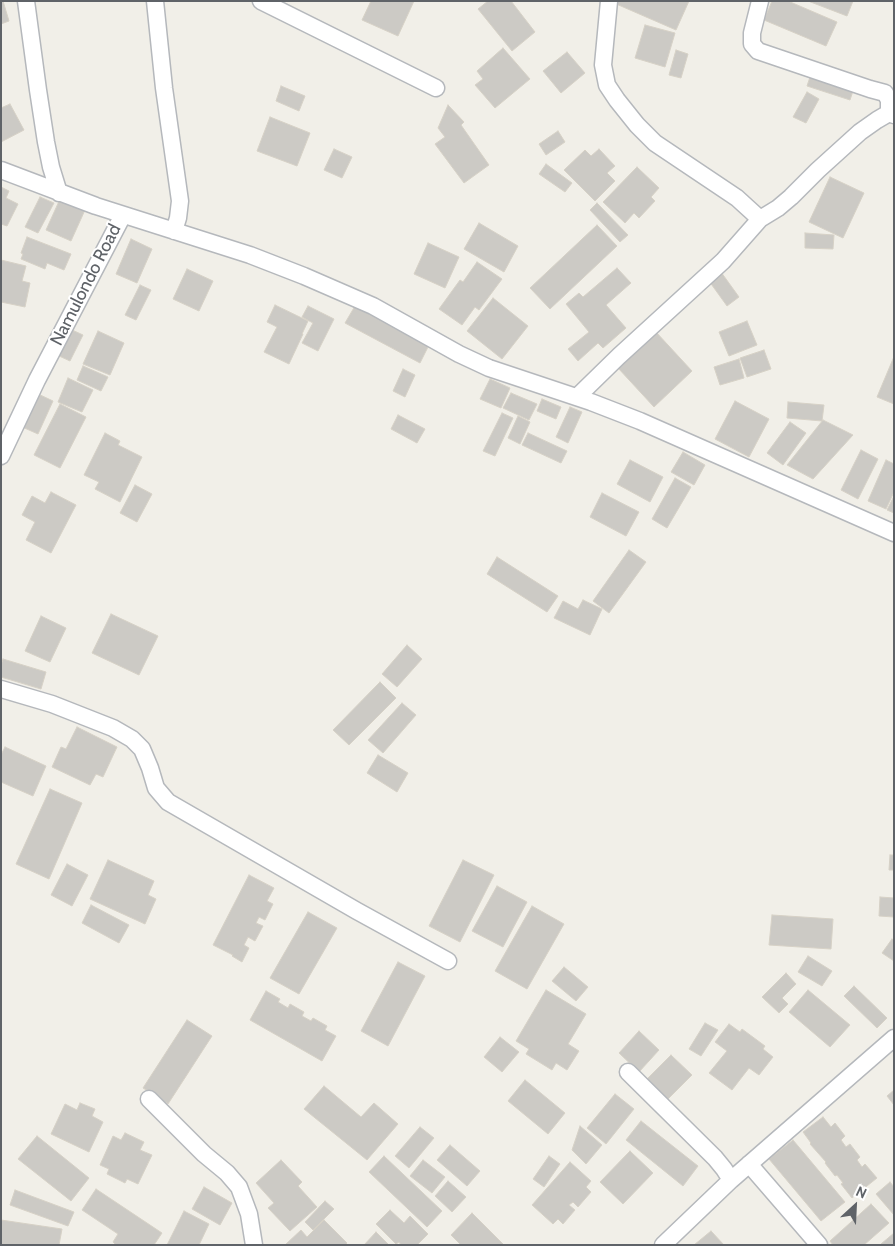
<!DOCTYPE html>
<html>
<head>
<meta charset="utf-8">
<style>
	body { margin:0 }
	#map { position:relative; width:895px; height:1246px; overflow:hidden; background:#f1efe8; font-family:Cabin,sans-serif }
	canvas { display:block }
	.frame { position:absolute; inset:0; border:2px solid #5f6368; pointer-events:none }
	.north { position:absolute; left:830px; top:1181px; width:50px; height:50px; -webkit-text-stroke:4px #fff; paint-order:stroke; rotate:25deg; font-size:14px; font-weight:700; line-height:20px; text-align:center; color:#5f6368 }
	.north::after { content:''; display:block; margin:auto; width:18px; height:22px; background:#5f6368; clip-path:polygon(50% 0,100% 100%,50% 72%,0 100%) }
</style>
</head>
<body>
<div id="map">
<canvas width="895" height="1246"></canvas>
<div class="frame"></div>
<div class="north">N</div>
</div>
<script>
const g = document.querySelector('canvas').getContext('2d');
g.lineJoin = 'round';
function fillPath(path, color) { g.fillStyle = color; g.fill(path, 'evenodd'); }
const shape = rows => new Path2D(rows.map(r => 'M' + r).join(''));
function trace(path, color, width, dash) { g.strokeStyle = color; g.lineWidth = width; g.lineCap = dash ? 'butt' : 'round'; g.setLineDash(dash || []); g.stroke(path); }
function label(font, color, halo, rows, align = 'center') {
  g.font = font + ' Cabin,sans-serif'; g.lineWidth = 4; g.setLineDash([]); g.textBaseline = 'middle'; g.strokeStyle = halo; g.fillStyle = color; for (const [text, x, y, turn = 0] of rows) {
    g.save(); g.translate(x, y); g.rotate((+turn || 0) * Math.PI / 180); g.textAlign = isNaN(turn) ? turn : align; if (halo) g.strokeText(text, 0, 0); g.fillText(text, 0, 0); g.restore();
  }
}
const building = shape([
	[1,1,3,1,9,21,1,24,1,1],
	[371,1,414,1,398,36,362,20,371,1],
	[488,1,511,1,535,32,512,51,478,9,488,1],
	[614,1,689,1,676,30,614,3,614,1],
	[772,1,788,1,837,22,826,46,764,20,772,1],
	[808,1,853,1,847,16,808,1],
	[645,25,675,33,665,67,635,58,645,25],
	[503,48,530,79,495,108,475,85,483,79,477,71,503,48],
	[676,50,688,54,681,78,669,75,676,50],
	[567,52,585,73,561,93,543,71,567,52],
	[810,77,853,91,850,100,807,86,810,77],
	[281,86,305,96,299,111,276,101,281,86],
	[807,92,819,99,806,123,793,117,807,92],
	[10,104,24,130,1,142,1,108,10,104],
	[448,105,464,122,461,125,489,165,464,183,435,144,445,137,438,128,448,105],
	[270,117,310,133,297,166,257,151,270,117],
	[558,131,565,142,546,155,539,144,558,131],
	[334,149,352,157,342,178,324,170,334,149],
	[599,149,615,166,607,173,615,181,595,201,564,170,585,150,591,156,599,149],
	[546,164,572,183,565,192,539,174,546,164],
	[637,167,659,188,651,197,655,201,639,218,634,213,625,223,603,202,637,167],
	[830,177,864,193,843,238,809,222,830,177],
	[1,187,9,191,6,198,18,204,7,226,1,224,1,187],
	[40,197,54,203,38,233,25,227,40,197],
	[60,199,85,210,71,241,46,230,60,199],
	[597,203,628,235,620,242,590,210,597,203],
	[479,223,518,246,504,272,464,249,479,223],
	[597,225,617,246,550,309,530,288,597,225],
	[805,233,834,235,833,249,805,248,805,233],
	[27,237,71,254,64,270,47,263,45,269,21,259,23,254,21,253,27,237],
	[131,239,152,249,137,283,116,274,131,239],
	[428,243,459,257,445,288,414,274,428,243],
	[1,260,26,266,22,281,30,283,25,307,1,302,1,260],
	[477,262,502,279,479,310,475,307,462,325,439,309,460,280,463,282,477,262],
	[617,268,631,283,606,305,626,328,603,348,598,343,578,361,568,349,589,332,566,304,579,293,583,297,617,268],
	[187,269,213,281,199,311,173,299,187,269],
	[721,272,739,297,727,306,709,281,721,272],
	[140,285,151,290,136,320,125,315,140,285],
	[493,298,528,326,502,359,467,331,493,298],
	[275,305,308,321,302,334,303,334,289,364,264,352,277,327,267,322,275,305],
	[308,306,334,319,318,351,302,343,313,323,302,317,308,306],
	[355,306,429,345,420,363,345,323,355,306],
	[747,321,757,345,729,356,719,332,747,321],
	[70,329,83,335,70,361,57,355,70,329],
	[98,331,124,343,110,375,83,364,98,331],
	[656,332,692,371,654,407,618,368,656,332],
	[764,350,771,369,747,377,740,358,764,350],
	[739,359,744,378,720,385,714,367,739,359],
	[893,359,894,359,894,404,877,397,893,359],
	[83,366,108,377,101,391,77,380,83,366],
	[403,369,415,375,405,397,393,391,403,369],
	[68,378,93,390,82,412,58,402,68,378],
	[490,379,510,388,501,408,480,399,490,379],
	[36,393,53,401,38,434,20,426,36,393],
	[511,393,537,404,529,420,503,408,511,393],
	[542,399,561,407,556,419,537,411,542,399],
	[735,401,769,419,749,457,715,439,735,401],
	[788,402,824,405,822,421,787,418,788,402],
	[60,404,86,417,60,468,34,455,60,404],
	[570,407,582,412,568,443,556,437,570,407],
	[502,413,513,418,495,456,483,451,502,413],
	[398,415,425,429,417,443,391,429,398,415],
	[518,416,530,422,520,444,508,438,518,416],
	[823,420,853,435,813,479,787,465,823,420],
	[790,422,806,433,783,465,767,453,790,422],
	[105,433,120,441,118,445,142,457,120,502,95,489,99,482,84,475,105,433],
	[528,433,567,451,561,463,522,445,528,433],
	[861,450,878,459,858,499,841,490,861,450],
	[683,452,705,465,694,485,671,472,683,452],
	[630,460,663,477,650,502,617,484,630,460],
	[886,460,894,464,894,492,886,509,868,501,886,460],
	[675,478,691,487,667,528,652,519,675,478],
	[135,485,152,494,137,522,120,513,135,485],
	[51,492,76,505,51,553,26,540,35,522,22,515,32,496,45,503,51,492],
	[602,493,639,512,626,536,590,517,602,493],
	[894,496,894,513,887,510,894,496],
	[629,550,646,562,609,613,593,601,629,550],
	[497,557,558,596,547,612,487,574,497,557],
	[583,600,602,609,590,635,554,618,563,601,578,609,583,600],
	[111,614,158,636,139,675,92,653,111,614],
	[41,616,66,628,50,662,25,651,41,616],
	[407,645,422,659,397,687,382,674,407,645],
	[3,659,46,672,41,689,1,677,1,665,3,659],
	[380,682,396,698,349,745,333,730,380,682],
	[402,703,416,715,383,753,368,740,402,703],
	[77,727,117,747,103,777,96,774,90,785,52,767,61,747,66,749,77,727],
	[5,747,46,766,33,796,1,782,1,755,5,747],
	[378,755,408,773,397,792,367,773,378,755],
	[50,789,82,803,49,879,16,864,50,789],
	[890,855,894,855,894,870,889,870,890,855],
	[108,860,154,881,148,895,156,899,145,924,90,899,108,860],
	[463,860,494,875,460,942,429,926,463,860],
	[67,864,88,875,72,906,51,895,67,864],
	[249,875,274,888,267,901,273,904,265,920,259,917,256,923,263,926,255,941,248,937,244,945,249,948,242,962,232,956,233,955,213,945,249,875],
	[497,886,527,902,503,947,472,931,497,886],
	[880,897,894,898,894,917,879,916,880,897],
	[91,905,129,925,119,943,82,923,91,905],
	[532,906,564,924,527,989,495,971,532,906],
	[308,912,337,928,299,994,270,978,308,912],
	[772,915,833,919,831,949,769,945,772,915],
	[892,939,894,941,894,961,882,953,892,939],
	[808,956,832,971,822,986,798,972,808,956],
	[398,962,425,976,388,1046,361,1031,398,962],
	[564,967,588,987,576,1001,552,981,564,967],
	[786,973,796,984,782,998,788,1004,779,1013,762,997,786,973],
	[854,986,887,1018,877,1028,844,996,854,986],
	[546,990,586,1014,568,1044,579,1051,567,1070,556,1063,552,1070,526,1054,529,1049,516,1041,546,990],
	[808,990,850,1025,830,1047,789,1012,808,990],
	[266,991,280,999,278,1002,288,1008,290,1004,304,1012,302,1016,311,1021,313,1018,327,1026,325,1030,336,1036,322,1061,250,1020,266,991],
	[187,1020,212,1036,168,1104,143,1088,187,1020],
	[705,1023,718,1030,701,1056,689,1049,705,1023],
	[729,1024,740,1032,742,1029,765,1046,763,1049,773,1057,759,1075,749,1068,732,1090,709,1073,727,1051,715,1042,729,1024],
	[639,1031,659,1050,639,1072,619,1053,639,1031],
	[500,1037,519,1052,502,1072,484,1057,500,1037],
	[671,1055,692,1075,667,1100,646,1080,671,1055],
	[525,1080,565,1113,548,1134,508,1101,525,1080],
	[324,1086,361,1117,374,1103,398,1124,367,1160,304,1109,324,1086],
	[894,1090,894,1105,887,1096,894,1090],
	[615,1094,634,1109,606,1144,587,1128,615,1094],
	[80,1103,95,1109,92,1116,103,1122,89,1152,51,1134,65,1104,77,1110,80,1103],
	[823,1117,831,1127,835,1123,845,1136,841,1140,846,1147,850,1144,860,1157,857,1160,862,1167,865,1164,877,1178,852,1198,841,1184,843,1183,837,1175,835,1176,825,1163,826,1162,810,1144,811,1143,803,1132,823,1117],
	[641,1121,698,1166,683,1186,626,1140,641,1121],
	[580,1126,602,1145,586,1164,572,1150,580,1126],
	[420,1127,434,1138,409,1168,395,1156,420,1127],
	[125,1133,144,1142,140,1150,152,1155,138,1184,127,1179,125,1183,107,1174,109,1169,100,1165,113,1136,121,1140,125,1133],
	[37,1136,89,1178,71,1201,18,1159,37,1136],
	[793,1140,845,1202,821,1221,769,1159,793,1140],
	[450,1145,480,1171,467,1186,437,1160,450,1145],
	[630,1151,653,1173,623,1204,600,1182,630,1151],
	[384,1156,442,1211,427,1227,369,1172,384,1156],
	[549,1156,560,1164,544,1187,533,1179,549,1156],
	[281,1160,302,1182,298,1186,317,1207,290,1231,268,1208,274,1203,256,1183,281,1160],
	[423,1160,445,1177,432,1193,410,1176,423,1160],
	[570,1162,591,1181,586,1187,591,1192,578,1207,573,1202,569,1205,575,1210,563,1224,558,1219,553,1224,532,1205,570,1162],
	[448,1181,466,1197,452,1212,435,1196,448,1181],
	[890,1182,894,1187,894,1215,876,1194,890,1182],
	[204,1187,232,1203,220,1225,192,1209,204,1187],
	[96,1189,162,1233,154,1245,116,1245,113,1242,118,1234,82,1210,96,1189],
	[15,1190,74,1212,68,1226,10,1205,15,1190],
	[325,1201,334,1209,313,1230,305,1222,325,1201],
	[871,1204,889,1223,864,1245,833,1245,830,1241,871,1204],
	[390,1210,404,1223,410,1216,428,1234,417,1245,401,1245,399,1242,396,1244,376,1224,390,1210],
	[184,1211,209,1224,199,1245,167,1245,184,1211],
	[472,1213,504,1245,461,1245,451,1235,472,1213],
	[1,1220,62,1229,59,1245,1,1245,1,1220],
	[324,1220,347,1243,345,1245,286,1244,301,1230,307,1237,324,1220],
	[711,1231,724,1245,694,1245,711,1231],
	[376,1232,389,1245,364,1245,376,1232],
	[894,1233,894,1245,882,1245,881,1244,894,1233]
]);
const minor = shape([
	[26,1,38,90,46,142,51,167,59,193],
	[155,1,164,88,180,201,178,218,174,231],
	[261,1,436,88],
	[609,1,603,65,607,85,617,100,637,125,655,143,737,198,760,219],
	[760,1,752,33,752,44,758,51,870,89,885,93,889,100,889,113],
	[1,170,96,206,250,255,304,276,373,306,459,354,489,368,591,402,640,421,894,533],
	[577,397,619,356,723,261,760,219,778,208,791,197,818,170,860,132,877,120,889,113,894,115],
	[1,456,37,380,123,215],
	[1,689,52,704,113,728,132,739,142,749,150,768,156,788,168,802,357,911,448,961],
	[628,1072,715,1158,724,1169,731,1180],
	[149,1099,204,1154,227,1173,239,1187,249,1214,254,1245],
	[749,1164,819,1245],
	[663,1245,731,1180,894,1038]
]);
const streetNames = [
	["Namulondo Road",86,285,-63]
];
fillPath(building, '#cccac5');
trace(building, '#d6d1c6', 1);
trace(minor, '#b5b8bc', 19);
trace(minor, '#fff', 16);
label('18px', '#5f6368', '#fff', streetNames);
</script>
</body>
</html>
